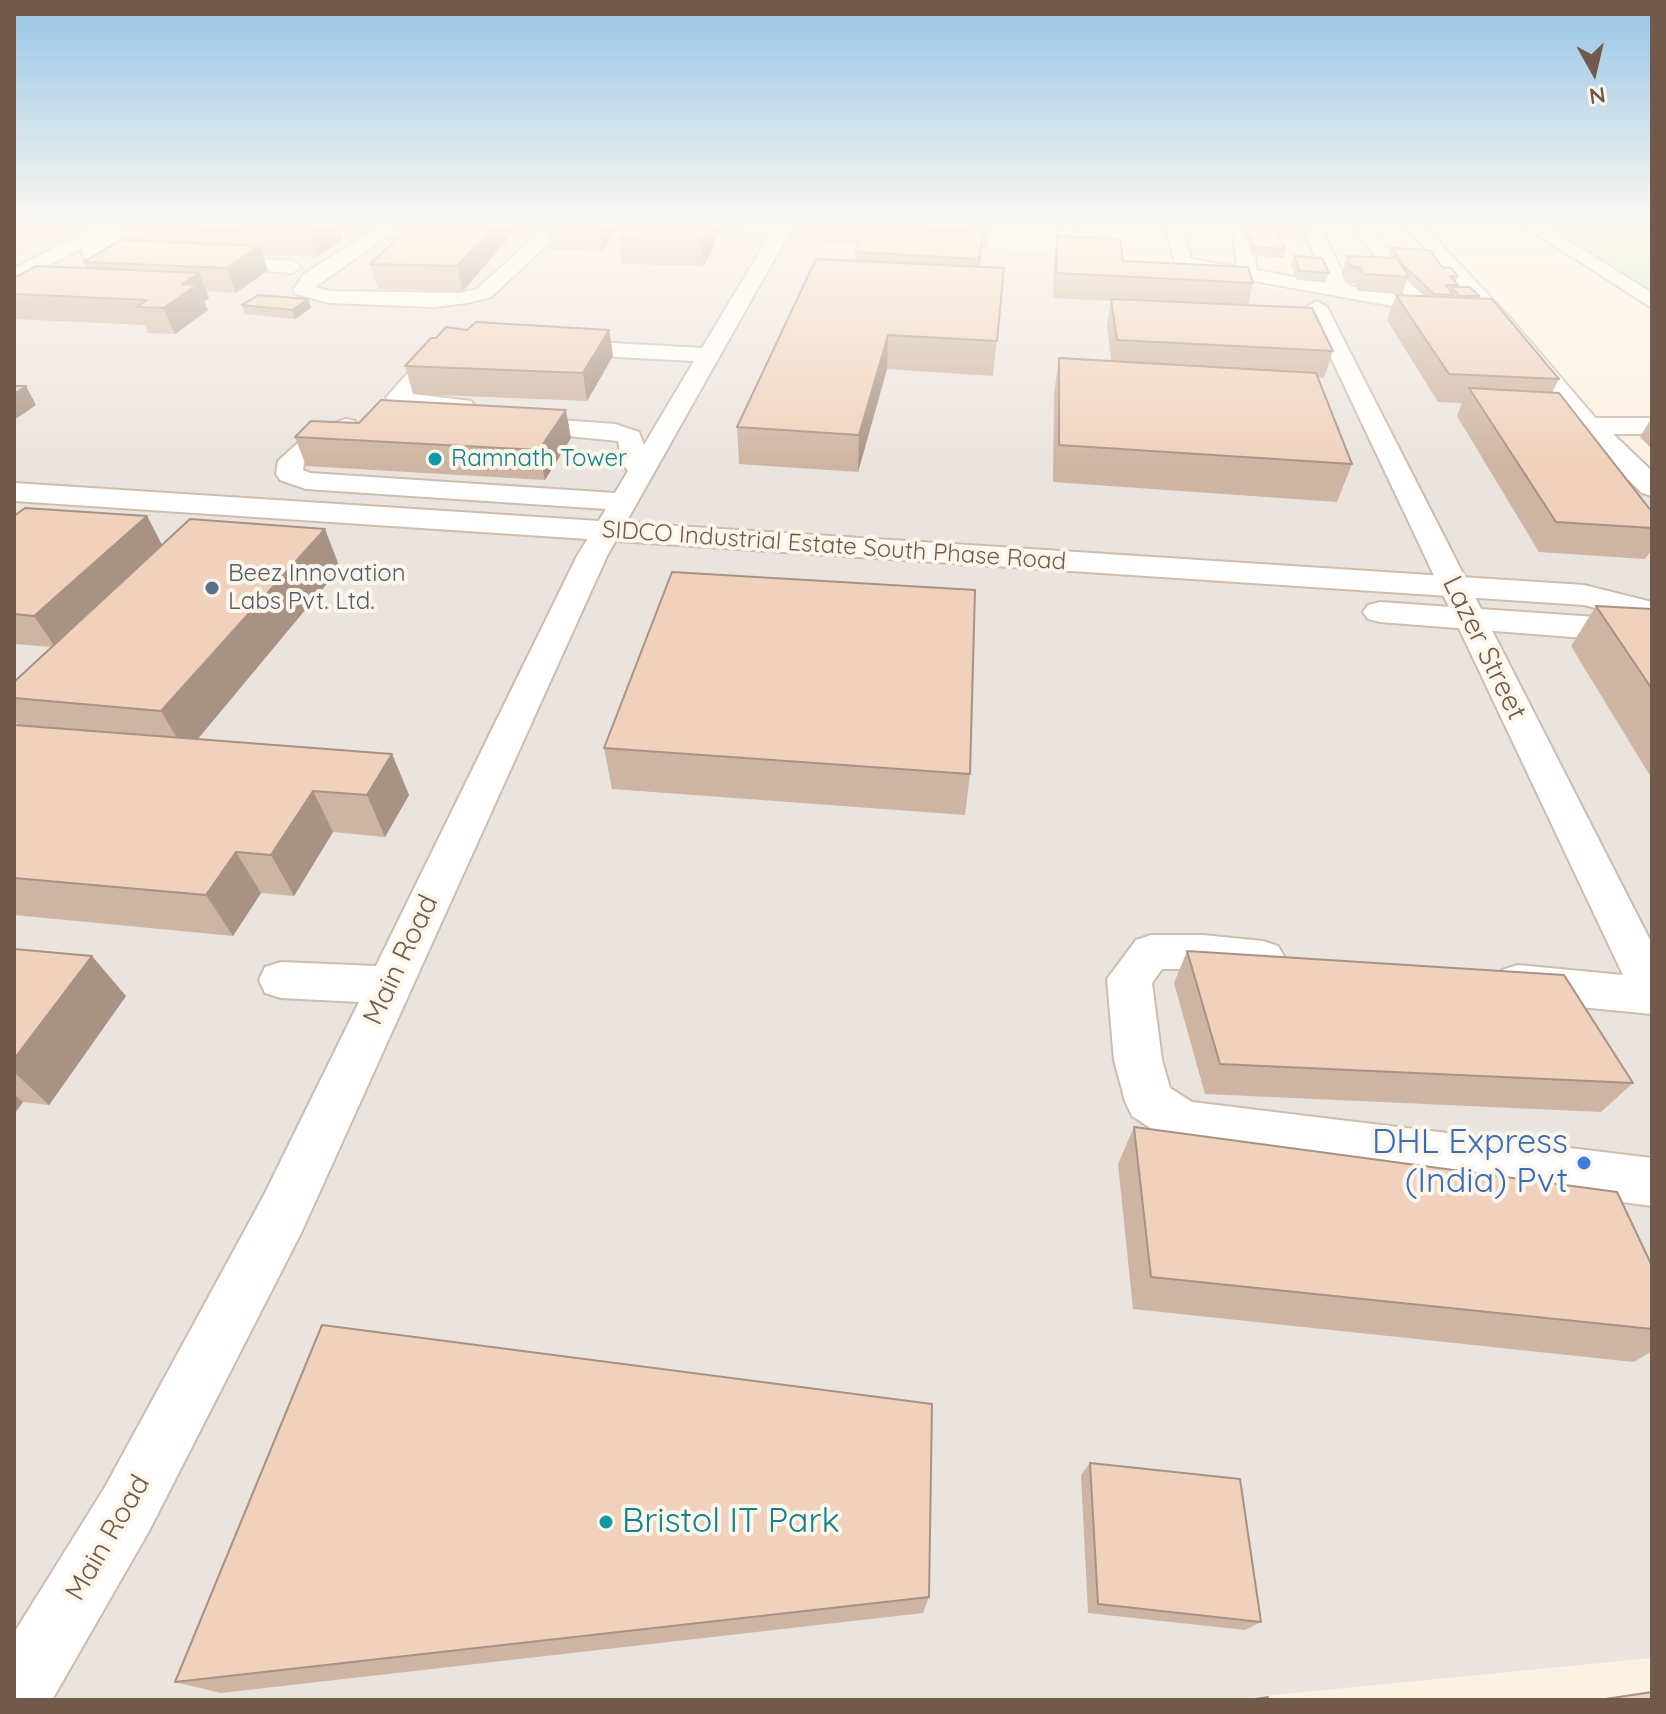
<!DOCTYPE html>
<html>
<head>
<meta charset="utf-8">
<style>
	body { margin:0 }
	#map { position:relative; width:1666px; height:1714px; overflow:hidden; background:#fbf2e3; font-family:Quicksand,sans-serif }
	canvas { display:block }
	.frame { position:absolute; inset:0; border:16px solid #71594b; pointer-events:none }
	.north { position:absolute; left:1554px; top:32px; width:80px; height:80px; -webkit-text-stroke:6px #fef6e9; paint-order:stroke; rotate:172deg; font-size:22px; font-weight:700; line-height:32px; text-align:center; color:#71594b }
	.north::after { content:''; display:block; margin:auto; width:28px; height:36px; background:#71594b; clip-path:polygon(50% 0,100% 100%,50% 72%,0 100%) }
</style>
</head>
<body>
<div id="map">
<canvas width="1666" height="1714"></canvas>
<div class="frame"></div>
<div class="north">N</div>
</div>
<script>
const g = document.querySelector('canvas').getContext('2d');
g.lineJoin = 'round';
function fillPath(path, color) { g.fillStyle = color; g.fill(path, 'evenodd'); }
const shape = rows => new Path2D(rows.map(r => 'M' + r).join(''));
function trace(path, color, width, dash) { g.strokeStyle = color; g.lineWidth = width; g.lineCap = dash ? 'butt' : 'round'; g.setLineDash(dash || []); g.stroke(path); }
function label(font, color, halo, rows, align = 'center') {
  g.font = font + ' Quicksand,sans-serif'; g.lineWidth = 8; g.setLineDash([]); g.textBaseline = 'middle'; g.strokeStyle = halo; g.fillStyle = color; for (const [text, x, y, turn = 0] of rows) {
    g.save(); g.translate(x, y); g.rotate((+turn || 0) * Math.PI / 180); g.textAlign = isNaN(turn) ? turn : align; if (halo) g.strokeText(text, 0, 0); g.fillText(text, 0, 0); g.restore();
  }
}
const industrial = shape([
	[14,226,922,226,957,241,1497,322,1652,488,1652,1658,1222,1700,14,1700]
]);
const green = shape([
	[1539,226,1652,226,1652,297]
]);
const minor = shape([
	[96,226,140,226,103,249,151,253,160,259,151,265,92,260,85,258,81,249,14,283,14,269,96,226],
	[380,226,401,226,315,287,330,291,460,293,477,289,547,226,567,226,491,297,467,303,434,307,329,303,296,294,293,290,304,274,380,226],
	[730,226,799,226,789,233,607,556,302,1231,149,1531,52,1700,14,1700,14,1633,105,1487,264,1195,359,1002,281,998,265,993,259,980,265,967,281,962,376,966,577,556,606,509,306,489,280,480,276,474,278,461,311,431,346,419,355,421,358,426,355,431,329,441,304,463,303,470,310,473,615,493,628,471,622,463,618,441,517,431,508,429,505,424,508,419,517,417,615,424,639,432,644,445,694,361,558,354,547,347,558,340,702,348,771,233,739,231,730,226],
	[1059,226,1077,226,1073,243,1061,243,1059,226],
	[1165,226,1183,226,1191,259,1237,267,1232,226,1250,226,1257,270,1327,283,1302,226,1320,226,1349,286,1406,296,1352,226,1370,226,1427,300,1455,306,1458,310,1448,316,1176,267,1165,226],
	[1405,226,1424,226,1510,318,1598,421,1601,426,1598,431,1580,431,1496,326,1405,226],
	[1524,226,1545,226,1652,293,1652,308,1524,226],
	[211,256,292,261,301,267,292,273,204,266,202,262,204,258,211,256],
	[1317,301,1327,307,1652,944,1652,1014,1518,1001,1502,996,1496,983,1502,970,1518,965,1623,975,1307,307,1317,301],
	[447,340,458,347,414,394,471,401,475,406,471,411,430,412,390,403,386,398,390,393,431,347,447,340],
	[1151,935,1203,935,1263,941,1278,946,1285,958,1278,970,1263,975,1203,969,1162,969,1152,983,1162,1060,1170,1088,1192,1102,1652,1158,1652,1206,1184,1145,1167,1139,1132,1116,1125,1101,1114,1060,1107,979,1136,940,1151,935]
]);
const secondary = shape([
	[1589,418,1652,418,1652,434,1613,434,1652,471,1652,496,1642,493,1579,432,1575,426,1579,420,1589,418],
	[14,483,1584,585,1652,602,1652,629,1610,640,1380,622,1368,619,1363,612,1368,605,1380,602,1610,618,1623,615,1584,605,14,501,14,483]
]);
const wall = shape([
	[338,226,343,240,317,257,263,255,268,270,236,293,207,291,209,298,204,302,208,310,175,334,148,333,145,325,14,319,14,278,87,268,83,262,131,241,125,228],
	[554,226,615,226,616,232,603,251,551,250,548,233],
	[628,226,720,226,720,233,704,266,622,264,619,240],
	[821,226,990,226,988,249,982,249,979,267,1004,268,993,376,887,369,858,472,739,464,737,427,855,261,855,252,858,245,822,244],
	[1245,226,1306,226,1309,233,1307,241,1280,240,1286,249,1283,258,1251,255,1244,231],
	[513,233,463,291,378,289,370,264],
	[1057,236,1123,261,1253,283,1248,305,1333,351,1324,378,1318,377,1352,464,1337,502,1053,482,1054,393,1059,358,1111,361,1107,325,1111,301,1053,298,1054,260],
	[1392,248,1442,267,1458,276,1456,282,1458,285,1457,287,1479,296,1478,298,1559,379,1552,393,1652,512,1652,549,1645,559,1539,552,1457,416,1462,403,1438,402,1387,320,1396,295,1424,296,1407,280,1402,294,1358,291,1355,284,1345,283,1342,273,1347,256,1390,258],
	[1294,256,1329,273,1326,282,1297,280,1291,265],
	[308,299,311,308,295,319,245,314,242,305],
	[467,330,609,330,613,356,587,401,413,394,405,366],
	[1652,417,1652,449,1640,437],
	[295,437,571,438,545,480,306,466],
	[14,516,147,516,162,545,340,568,198,739,392,754,409,795,385,837,333,832,294,896,261,893,233,936,14,915,14,725,18,725,14,719,14,682,52,647,14,644],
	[1596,606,1652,609,1652,779,1571,646],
	[604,748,970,774,965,815,612,789],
	[14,949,126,996,49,1105,23,1102,14,1114],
	[1187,951,1633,1083,1601,1112,1205,1094,1174,983],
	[1134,1127,1652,1329,1652,1351,1634,1362,1133,1309,1118,1164],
	[1090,1463,1261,1622,1245,1630,1088,1613,1081,1475],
	[929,1597,923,1613,221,1693,175,1682]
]);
const shadedWall = shape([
	[320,226,338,226,343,240,317,257,309,233],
	[494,226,512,226,513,233,463,291,457,266],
	[606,226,615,226,616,232,603,251,601,234],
	[710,226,720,226,720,233,704,266,702,242],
	[983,233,981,257,976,283,979,259],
	[259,246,268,270,236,293,227,268],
	[199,273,209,298,204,302,208,310,175,334,163,308,182,284],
	[308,299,311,308,295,319,292,310],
	[609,330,613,356,587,401,583,373],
	[888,335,887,369,858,472,859,435],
	[26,386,36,405,14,420,14,394],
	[566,410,571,438,545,480,539,450],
	[147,516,163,547,55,647,34,616],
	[325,529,340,568,186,753,161,711],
	[392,754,409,795,385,837,367,795],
	[313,791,333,832,294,896,271,855],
	[236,852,261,893,233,936,206,895],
	[92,956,126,996,49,1105,14,1072,14,1059],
	[14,1094,23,1102,14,1114]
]);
const building = shape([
	[127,226,320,226,309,233,125,228,127,226],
	[411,226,494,226,457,266,370,264,411,226],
	[554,226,606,226,601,234,548,233,554,226],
	[628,226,710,226,702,242,619,240,628,226],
	[1247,226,1306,226,1309,233,1275,231,1286,249,1254,247,1247,226],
	[865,227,983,233,979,259,855,252,865,227],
	[1057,236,1120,239,1123,261,1248,267,1253,283,1056,273,1057,236],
	[121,240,259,246,227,268,83,262,121,240],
	[1392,248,1430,250,1442,267,1451,268,1458,276,1450,276,1458,285,1446,285,1453,295,1434,294,1403,265,1392,248],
	[1294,256,1322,258,1329,273,1300,271,1294,256],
	[1347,256,1397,258,1409,277,1364,274,1360,268,1350,266,1347,256],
	[816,259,1004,268,997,341,888,335,859,435,737,427,816,259],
	[36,266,199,273,182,284,197,285,163,308,137,307,147,300,14,294,14,278,36,266],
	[1451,287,1470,287,1479,296,1459,296,1451,287],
	[258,295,308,299,292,310,242,305,258,295],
	[1396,295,1492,299,1559,379,1449,374,1396,295],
	[1111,299,1312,308,1333,351,1117,340,1111,299],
	[476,322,609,330,583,373,405,366,431,338,436,338,446,327,467,330,476,322],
	[1059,358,1316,373,1352,464,1059,445,1059,358],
	[14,386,26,386,14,394,14,386],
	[1469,388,1559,393,1652,512,1652,528,1556,522,1469,388],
	[381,400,566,410,539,450,295,437,311,421,359,423,381,400],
	[25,508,147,516,34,616,14,614,14,516,25,508],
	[190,519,325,529,161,711,14,698,14,682,190,519],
	[672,572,975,590,970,774,604,748,672,572],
	[1596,606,1652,609,1652,689,1596,606],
	[14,725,392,754,367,795,313,791,271,855,236,852,206,895,14,878,14,725],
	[14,949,92,956,14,1059,14,949],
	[1187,951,1564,975,1633,1083,1220,1064,1187,951],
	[1134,1127,1617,1192,1652,1266,1652,1329,1151,1277,1134,1127],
	[322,1325,932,1404,929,1597,175,1682,322,1325],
	[1090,1463,1240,1479,1261,1622,1098,1604,1090,1463],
	[1652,1692,1652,1700,1599,1700,1652,1692],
	[1268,1697,1268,1700,1247,1700,1268,1697]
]);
const markers = [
	[435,459,8,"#0f9aa8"],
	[212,588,8,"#5c6f8a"],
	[1584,1163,8,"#3f7fe0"],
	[606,1522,8,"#0f9aa8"]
];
const farCulturenames = [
	["Ramnath Tower",451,459]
];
const farStreetnames = [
	["SIDCO Industrial Estate South Phase Road",834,546,4]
];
const farServicenames = [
	["Beez Innovation",228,574],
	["Labs Pvt. Ltd.",228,602]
];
const streetNames = [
	["Lazer Street",1484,648,64],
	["Main Road",401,960,-65],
	["Main Road",108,1538,-60]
];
const nearShopnames = [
	["DHL Express",1568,1143],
	["(India) Pvt",1568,1182]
];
const nearCulturenames = [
	["Bristol IT Park",622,1522]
];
fillPath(industrial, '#eae4de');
fillPath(green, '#d1e7c2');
trace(minor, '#cebcad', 4);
trace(secondary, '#d0bcab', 4);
fillPath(minor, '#fff');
fillPath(secondary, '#fff');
fillPath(wall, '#ceb4a2');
fillPath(shadedWall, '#a79284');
fillPath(building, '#efd1bc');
trace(building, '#a79284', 2);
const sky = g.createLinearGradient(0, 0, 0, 466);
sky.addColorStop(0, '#95c4e6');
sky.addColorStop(0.48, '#fdf9f2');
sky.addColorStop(1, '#fdf9f200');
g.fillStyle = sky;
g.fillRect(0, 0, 1666, 466);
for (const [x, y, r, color] of markers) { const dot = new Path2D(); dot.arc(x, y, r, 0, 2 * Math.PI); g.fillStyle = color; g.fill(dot); trace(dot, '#fef6e9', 3); }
label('24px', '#0d838f', '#fef6e9', farCulturenames, 'left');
label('24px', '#71594b', '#fef6e9', farStreetnames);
label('24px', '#4e5e75', '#fef6e9', farServicenames, 'left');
label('28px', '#71594b', '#fef6e9', streetNames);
label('34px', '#366cbe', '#fef6e9', nearShopnames, 'right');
label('34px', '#0d838f', '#fef6e9', nearCulturenames, 'left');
</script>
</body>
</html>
